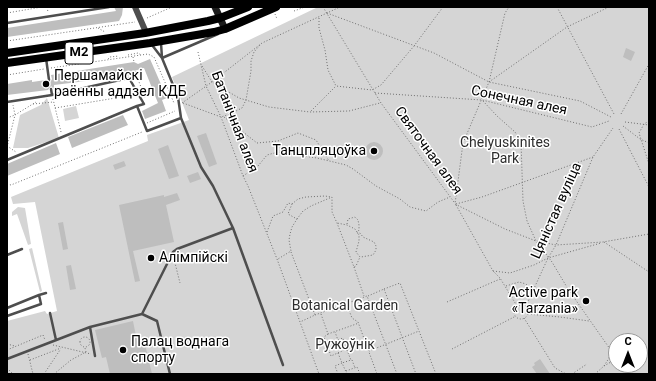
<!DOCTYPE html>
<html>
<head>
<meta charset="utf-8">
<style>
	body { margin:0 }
	#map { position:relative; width:656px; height:381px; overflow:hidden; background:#fff; font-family:Roboto,sans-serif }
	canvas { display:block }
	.frame { position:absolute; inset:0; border:8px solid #000; pointer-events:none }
	.north { position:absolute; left:608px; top:333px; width:40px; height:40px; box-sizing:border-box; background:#fff; border:1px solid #999; border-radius:50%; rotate:0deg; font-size:11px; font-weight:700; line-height:16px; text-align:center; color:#000 }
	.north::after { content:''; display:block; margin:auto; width:14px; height:18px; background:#000; clip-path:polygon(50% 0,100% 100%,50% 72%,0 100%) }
</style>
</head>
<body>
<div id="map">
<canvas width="656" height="381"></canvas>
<div class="frame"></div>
<div class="north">С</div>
</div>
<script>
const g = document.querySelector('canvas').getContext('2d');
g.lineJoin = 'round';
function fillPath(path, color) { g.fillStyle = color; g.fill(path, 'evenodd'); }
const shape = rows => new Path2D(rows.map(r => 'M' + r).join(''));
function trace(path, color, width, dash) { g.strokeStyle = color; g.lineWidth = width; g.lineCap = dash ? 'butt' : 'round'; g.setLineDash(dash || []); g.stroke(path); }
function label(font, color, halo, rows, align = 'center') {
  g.font = font + ' Roboto,sans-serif'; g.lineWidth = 3; g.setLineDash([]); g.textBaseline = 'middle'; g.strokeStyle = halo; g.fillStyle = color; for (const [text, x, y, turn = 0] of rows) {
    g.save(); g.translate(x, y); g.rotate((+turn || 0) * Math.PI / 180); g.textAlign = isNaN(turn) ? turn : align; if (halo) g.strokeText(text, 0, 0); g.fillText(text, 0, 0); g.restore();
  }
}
const green = shape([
	[318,7,649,7,649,374,7,374,7,321,45,311,47,314,57,311,35,202,13,204,11,197,148,141,147,135,189,120,172,77],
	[616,341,640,341,640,365,616,365],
	[118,87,122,87,126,89,126,92,121,95,116,92],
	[47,98,59,138,28,148,13,148,20,115,41,105],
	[76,106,79,118,65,121,63,109],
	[18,207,25,208,31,244,28,245,17,214,12,216,12,212],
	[32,248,42,291,40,292,29,249]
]);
const building = shape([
	[114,7,123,7,122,15,119,21,7,37,7,28,116,11],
	[626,48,635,52,631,61,623,57],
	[150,59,167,98,162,100,166,111,145,119,142,111,158,103,144,68,134,71,134,75,54,85,54,89,51,86,48,90,7,95,7,84,32,80,32,82,46,80,48,82,50,83,52,79,51,75,134,62,138,64],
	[123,115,128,125,72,148,68,137],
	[206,133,217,164,209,167,197,136],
	'365 151a9 9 0 1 1 18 0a9 9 0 1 1-18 0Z',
	[56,143,60,154,7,176,7,164],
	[168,145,179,176,169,179,158,149],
	[124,161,126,166,115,170,113,165],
	[198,172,201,179,190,183,187,176],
	[177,193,180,200,166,205,174,242,133,251,140,281,135,282,119,205,164,195,164,197],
	[63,222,68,249,63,250,58,223],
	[71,265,76,289,70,290,66,266],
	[133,321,138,346,145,344,152,374,110,374,106,357,102,358,95,330],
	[540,359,550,374,537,374,532,367,535,365,534,363]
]);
const path = shape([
	[47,7,48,12],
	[323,7,381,103,454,202],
	[557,7,614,114],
	[609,7,567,27,489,82,463,143,455,204,505,229,536,241,556,245,603,242,649,234],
	[294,11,305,7],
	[7,13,42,7],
	[327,13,434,53,489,82,580,101,611,117],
	[275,14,277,19],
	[147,18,172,7],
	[319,18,319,28,325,50,328,70,336,86,372,90,381,85,414,46,443,7],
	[98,28,105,32],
	[7,41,135,22],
	[198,52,206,86,221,117,243,176,248,186,277,259,319,374],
	[128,55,138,53,141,55],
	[133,57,134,62],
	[108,59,110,57,119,56],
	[202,66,212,82,239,98,269,107,310,112,349,111,380,103],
	[51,68,148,54,154,57,174,103],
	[135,71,145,98],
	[7,75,44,69],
	[489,82,505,13,509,7],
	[375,93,482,100,592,127,609,121],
	[53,99,61,132],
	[483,101,497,116,515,132,521,142,523,201,527,221,536,241,552,262,568,289,610,349,609,358,604,366],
	[182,103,212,82,262,43,340,7],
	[183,103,221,117,230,114,242,108,246,100,251,71,251,61,254,52,260,45],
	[33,104,53,102],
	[55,108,134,95],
	[311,111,336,86],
	[621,114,649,64],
	[224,117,257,143,278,141,298,133,316,140,329,161],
	[7,118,15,115,13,105],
	[649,121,644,124,639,133,649,164],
	[625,122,649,125],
	[147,123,175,111],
	[623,126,640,139,649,143],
	[619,129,649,187],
	[7,146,16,152],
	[7,147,15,115,36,102],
	[243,176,258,166,267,155,278,152,317,158,346,165,353,169,376,186,400,199,410,207,426,211,438,202,450,197],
	[7,184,11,185,142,132],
	[292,204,298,199,306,197,325,196,331,197],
	[456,204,482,197,593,157],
	[456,205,493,271,500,278,517,306],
	[297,219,303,211,311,206,332,197,332,212,337,223,354,267,356,266,360,257,356,252,359,241,359,235,355,229,347,225,337,223],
	[347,224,348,219,355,217,358,220,359,225,359,230,357,233,360,233,363,237,374,242,376,246,376,250,373,255,361,257],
	[267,232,273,216,283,212,288,203,292,204,288,214,297,219,292,227,290,234,289,240,291,251,278,259],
	[604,242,649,272],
	[291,252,315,315,300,322],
	[174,259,180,283],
	[354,267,364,296],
	[493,271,510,273,534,265,548,258,601,243],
	[506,286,519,282,526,284,532,290],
	[384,289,400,283,436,374],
	[368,296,384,289,416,374],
	[447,302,500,279],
	'514 312a7 7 0 1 1 14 0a7 7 0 1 1-14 0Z',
	[347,305,352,318,358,322,377,374],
	[526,306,548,258,556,245,593,157,613,128],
	[321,314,328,334,359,323],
	[528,314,560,317,589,321],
	[315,315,367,296,397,374],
	[524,318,555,368,566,374],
	[328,334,324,337,331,356,342,351,335,332],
	'80 342a5 5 0 1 1 10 0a5 5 0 1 1-10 0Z',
	[7,344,15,346],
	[327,344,343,338,344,343,341,344],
	[53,345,91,354],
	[452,349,516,316],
	[7,350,43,335,45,340],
	[369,351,419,331],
	[640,352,649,353],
	[338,353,342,363,351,360,344,343],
	[28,354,33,374],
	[30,360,61,348],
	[352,360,355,368],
	[7,368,13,374],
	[346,371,357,367,360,374],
	[44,374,60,350],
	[54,374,71,360,86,352,85,348],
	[338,374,335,366,342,363,347,374],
	[572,374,587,364],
	[595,374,604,366,616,359]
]);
const service = shape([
	[7,23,109,7],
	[161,43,162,58],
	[46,58,49,80],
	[162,58,218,34],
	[51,89,52,95],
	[7,102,52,95,129,78,144,104,137,106,147,131,181,118,178,97,162,58,152,45],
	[181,118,201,167,213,186,233,228,283,365],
	[7,160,137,106],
	[7,255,22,249],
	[39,295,46,293],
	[7,308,39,295,41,304,7,316],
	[50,313,56,340],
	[142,314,173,252,177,249,233,228],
	[90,327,142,314,157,321,170,374],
	[7,359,90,327,95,356]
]);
const tertiary = shape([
	[135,7,145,30,145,33]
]);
const secondary = shape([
	[215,7,225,29]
]);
const primary = shape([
	[7,53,145,33,208,21,220,18,248,7],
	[7,63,150,43,214,32,225,29,276,7]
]);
const markers = [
	[46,84,4,"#000"],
	[374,151,4,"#000"],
	[151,258,4,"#000"],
	[586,301,4,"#000"],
	[123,350,4,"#000"]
];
const shields = [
	[79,53,28]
];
const shieldNames = [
	["М2",79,53]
];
const poiNames = [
	["Першамайскі",54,76],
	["раённы аддзел КДБ",54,92],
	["Танцпляцоўка",366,151,"right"],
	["Алімпійскі",159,258],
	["Active park",578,293,"right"],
	["«Tarzania»",578,309,"right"],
	["Палац воднага",131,342],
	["спорту",131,358]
];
const streetNames = [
	["Сонечная алея",519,101,12],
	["Батанічная алея",234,122,69],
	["Святочная алея",428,151,54],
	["Цяністая вуліца",557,211,-66]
];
const parkNames = [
	["Chelyuskinites",505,143],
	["Park",505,159],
	["Botanical Garden",345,306],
	["Ружоўнік",345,345]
];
fillPath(green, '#d5d5d5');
fillPath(building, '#bebebe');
trace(path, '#707070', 1, [1, 2]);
trace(service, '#4e4e4e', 2.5);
trace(tertiary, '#4e4e4e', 6);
trace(secondary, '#1b1b1b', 7);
trace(primary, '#000', 8);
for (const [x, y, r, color] of markers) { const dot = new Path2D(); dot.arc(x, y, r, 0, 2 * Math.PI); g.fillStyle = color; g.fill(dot); trace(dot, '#fff', 1.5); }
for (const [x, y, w] of shields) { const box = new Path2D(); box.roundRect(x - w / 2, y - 11, w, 22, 3); g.fillStyle = '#fff'; g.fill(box); trace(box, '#000', 1); }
label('bold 13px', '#000', null, shieldNames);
label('14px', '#000', '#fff', poiNames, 'left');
label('14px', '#000', '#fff', streetNames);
label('14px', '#2c2c2c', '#fff', parkNames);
</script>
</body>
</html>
